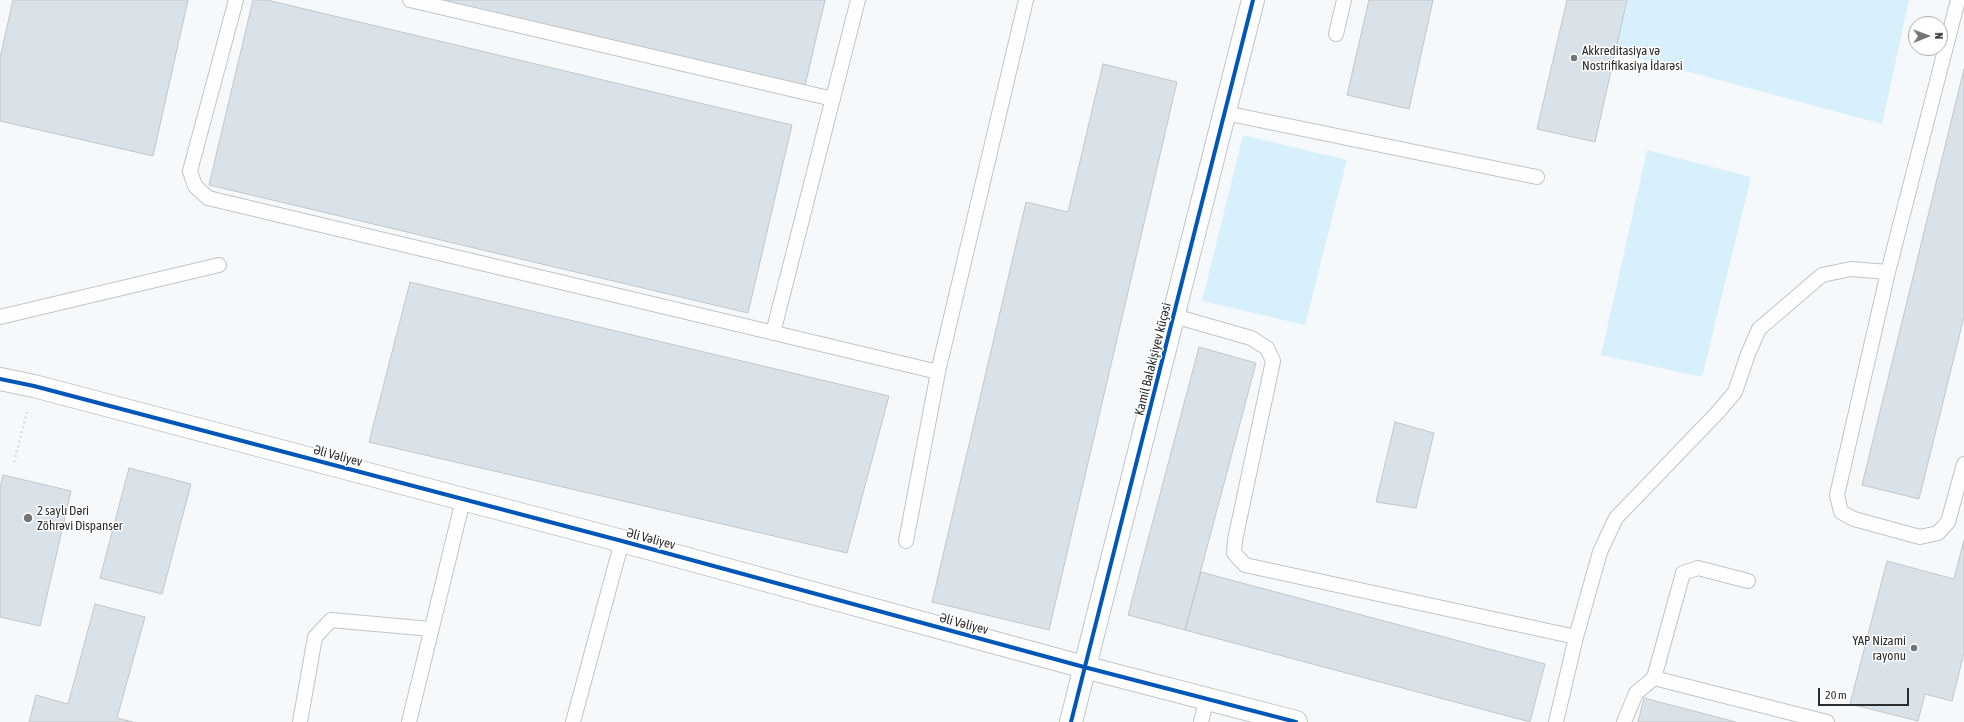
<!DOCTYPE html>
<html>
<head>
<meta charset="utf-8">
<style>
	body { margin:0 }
	#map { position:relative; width:1964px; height:722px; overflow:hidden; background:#f6f9fb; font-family:"Asap Condensed",sans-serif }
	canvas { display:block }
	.north { position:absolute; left:1908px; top:16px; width:40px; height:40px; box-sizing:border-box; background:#fff; border:1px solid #ababab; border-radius:50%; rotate:89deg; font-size:11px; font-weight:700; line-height:16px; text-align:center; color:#2c2d2e }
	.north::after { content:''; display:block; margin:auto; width:14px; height:18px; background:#737476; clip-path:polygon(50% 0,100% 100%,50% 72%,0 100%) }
	.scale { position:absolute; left:1818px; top:688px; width:91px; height:18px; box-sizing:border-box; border:2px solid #2c2d2e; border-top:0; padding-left:5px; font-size:12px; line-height:14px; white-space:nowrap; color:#2c2d2e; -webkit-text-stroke:3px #fff; paint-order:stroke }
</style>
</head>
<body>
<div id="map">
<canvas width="1964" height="722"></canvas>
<div class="north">N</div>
<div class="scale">20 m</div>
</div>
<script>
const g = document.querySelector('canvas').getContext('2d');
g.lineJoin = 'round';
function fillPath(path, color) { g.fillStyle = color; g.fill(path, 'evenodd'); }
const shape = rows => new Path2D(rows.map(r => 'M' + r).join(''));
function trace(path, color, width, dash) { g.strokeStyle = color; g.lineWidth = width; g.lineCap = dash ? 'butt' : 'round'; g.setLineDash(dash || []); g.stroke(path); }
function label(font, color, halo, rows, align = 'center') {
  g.font = font + ' "Asap Condensed",sans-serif'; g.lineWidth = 3; g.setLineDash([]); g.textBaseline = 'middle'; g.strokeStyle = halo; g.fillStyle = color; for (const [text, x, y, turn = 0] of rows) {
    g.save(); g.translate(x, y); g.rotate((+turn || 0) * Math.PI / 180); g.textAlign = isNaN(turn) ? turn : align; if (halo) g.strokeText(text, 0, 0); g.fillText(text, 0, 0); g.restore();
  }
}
const green = shape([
	[1627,0,1909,0,1882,124,1615,52],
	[1243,135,1347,160,1305,325,1202,301],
	[1647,150,1751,177,1702,377,1601,355]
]);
const building = shape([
	[13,0,188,0,153,156,0,121,0,58,13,0],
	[253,0,267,0,792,125,748,313,209,185,253,0],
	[428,0,825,0,804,90,428,0],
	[1369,0,1433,0,1409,109,1347,95,1369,0],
	[1567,0,1627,0,1595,142,1537,129,1567,0],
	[1103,64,1177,82,1049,630,932,602,1026,202,1068,212,1103,64],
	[1964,69,1964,317,1919,499,1862,485,1964,69],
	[410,282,889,396,847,553,369,442,410,282],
	[1199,347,1256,363,1185,630,1128,615,1199,347],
	[1395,422,1434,433,1416,508,1376,502,1395,422],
	[129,468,191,484,162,594,100,578,129,468],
	[3,475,71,491,40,626,0,617,0,488,3,475],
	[1964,540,1964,653,1952,701,1925,694,1918,721,1850,704,1887,561,1954,579,1964,540],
	[1201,572,1545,664,1530,722,1185,630,1201,572],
	[95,604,145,617,117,718,133,722,29,722,36,695,68,704,95,604],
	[1644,698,1736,722,1638,722,1644,698]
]);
const path = shape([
	[14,462,27,412]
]);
const lane = shape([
	[236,0,190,171,195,186,208,198,938,372],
	[410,0,833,99],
	[1958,0,1888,272,1837,495,1841,512,1854,519,1920,537,1938,533,1948,522,1964,464],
	[1336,34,1344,0],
	[1225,113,1537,177],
	[1174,316,1251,338,1267,348,1273,361,1235,540,1234,553,1245,565,1576,637],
	[0,317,219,265],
	[773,333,858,0],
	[906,541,938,372,1026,0],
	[1654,678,1683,573,1698,568,1748,581],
	[300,722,315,637,331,620,431,629],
	[409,722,463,500],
	[573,722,622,541],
	[1201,722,1207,698],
	[1556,722,1576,637,1600,552,1616,518,1718,412,1735,392,1748,354,1759,329,1822,275,1851,269,1888,272],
	[1624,722,1636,693,1654,678,1827,722]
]);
const street = shape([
	[0,379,34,386,622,541,1084,667,1296,722],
	[1071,722,1253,0]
]);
const cycleway = shape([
	[0,379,34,386,622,541,1084,667,1296,722],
	[1071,722,1253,0]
]);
const markers = [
	[1574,58,4,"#737476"],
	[28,518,5,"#737476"],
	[1914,648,4,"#737476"]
];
const poiNames = [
	["Akkreditasiya və",1582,51],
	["Nostrifikasiya İdarəsi",1582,66],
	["2 saylı Dəri",37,511],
	["Zöhrəvi Dispanser",37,526],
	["YAP Nizami",1906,641,"right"],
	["rayonu",1906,656,"right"]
];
const streetNames = [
	["Kamil Balakişiyev küçəsi",1153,359,-76],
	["Əli Vəliyev",338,456,15],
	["Əli Vəliyev",651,539,15],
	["Əli Vəliyev",964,624,15]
];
fillPath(green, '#d8f0fc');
fillPath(building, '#dae2e9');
trace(building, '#c4c6c7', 1);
trace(lane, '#c2c4c5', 16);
trace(street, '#c2c4c5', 24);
trace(path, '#dcdcdc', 2.5, [2, 3]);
trace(lane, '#fefefe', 14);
trace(street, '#fefefe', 22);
trace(cycleway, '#0057b8', 4);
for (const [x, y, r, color] of markers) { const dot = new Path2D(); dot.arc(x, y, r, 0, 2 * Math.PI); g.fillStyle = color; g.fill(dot); trace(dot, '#fff', 1.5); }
label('13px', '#2c2d2e', '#fff', poiNames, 'left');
label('13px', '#2c2d2e', '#fff', streetNames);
</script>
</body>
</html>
